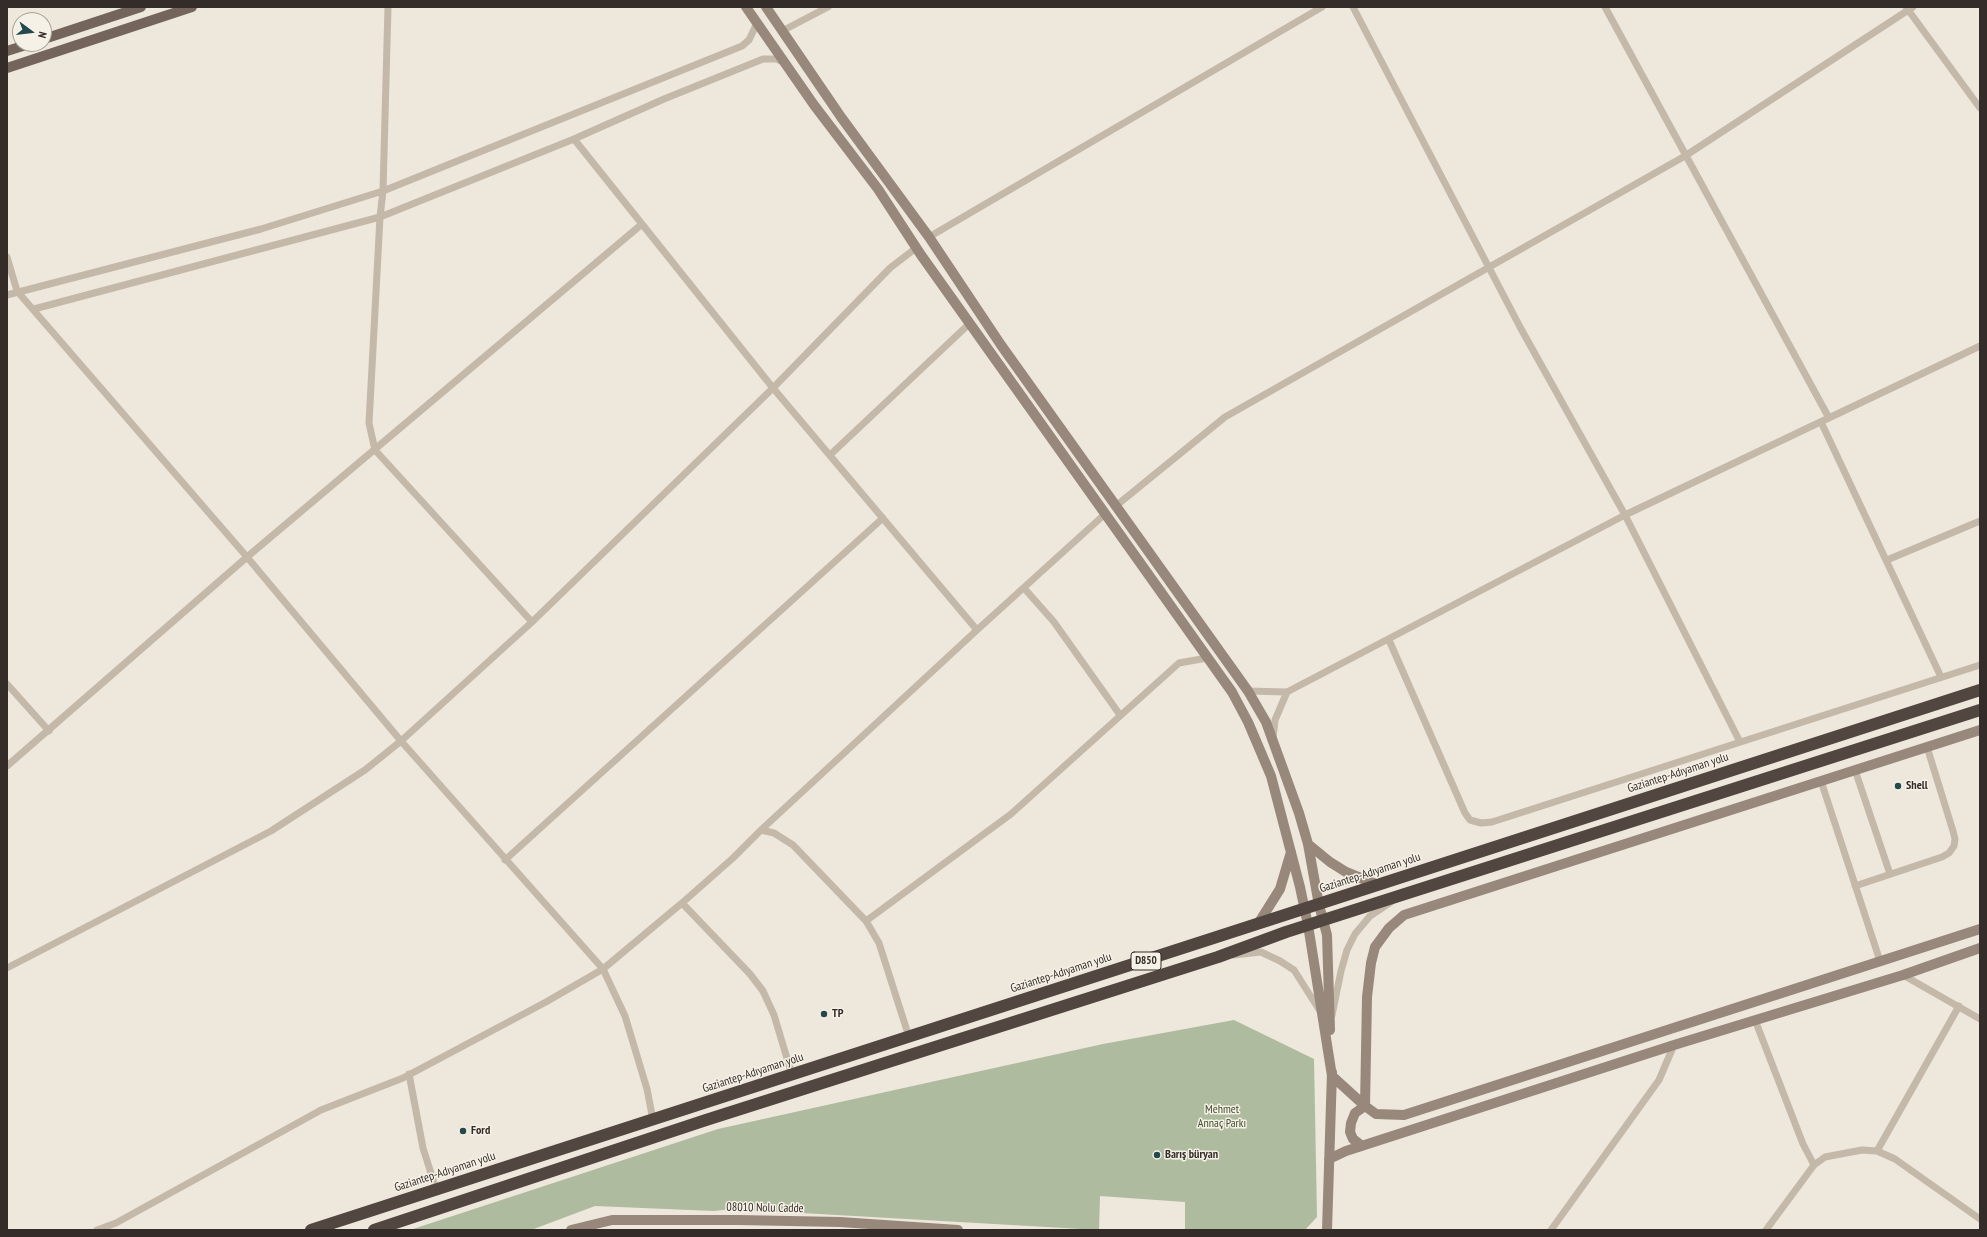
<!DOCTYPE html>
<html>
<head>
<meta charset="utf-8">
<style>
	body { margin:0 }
	#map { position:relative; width:1987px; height:1237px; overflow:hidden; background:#eee7dc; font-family:"PT Sans Narrow",sans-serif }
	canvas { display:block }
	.frame { position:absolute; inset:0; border:8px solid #332c28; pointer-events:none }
	.north { position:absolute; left:12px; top:12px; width:40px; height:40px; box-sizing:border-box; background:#f6f1e7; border:1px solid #a8a29b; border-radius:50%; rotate:105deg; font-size:11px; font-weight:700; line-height:16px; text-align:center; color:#332c28 }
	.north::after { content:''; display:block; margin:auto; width:14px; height:18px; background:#23494e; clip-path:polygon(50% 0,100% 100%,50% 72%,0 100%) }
</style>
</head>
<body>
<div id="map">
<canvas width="1987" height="1237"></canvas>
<div class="frame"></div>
<div class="north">N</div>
</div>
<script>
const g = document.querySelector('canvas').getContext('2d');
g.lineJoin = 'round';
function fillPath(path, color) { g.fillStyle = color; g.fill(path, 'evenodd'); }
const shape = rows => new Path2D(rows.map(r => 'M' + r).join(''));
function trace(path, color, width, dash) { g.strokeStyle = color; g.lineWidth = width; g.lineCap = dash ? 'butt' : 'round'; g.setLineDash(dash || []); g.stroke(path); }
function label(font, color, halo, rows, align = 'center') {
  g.font = font + ' "PT Sans Narrow",sans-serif'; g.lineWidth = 3; g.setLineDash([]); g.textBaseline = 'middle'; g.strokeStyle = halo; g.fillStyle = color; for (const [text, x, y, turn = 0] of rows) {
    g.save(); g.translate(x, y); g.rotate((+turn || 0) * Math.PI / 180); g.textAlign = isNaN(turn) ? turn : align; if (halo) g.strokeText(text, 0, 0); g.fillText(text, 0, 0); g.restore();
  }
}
const green = shape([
	[1234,1020,1314,1059,1317,1217,1305,1230,1185,1230,1185,1202,1100,1196,1099,1230,732,1209,714,1211,595,1206,531,1230,410,1230,718,1129,1103,1044]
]);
const street = shape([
	[388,7,383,191,380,217,369,423,375,450,532,622],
	[1353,7,1520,327,1625,515,1740,742],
	[1605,7,1829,418],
	[1906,7,1980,108],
	[782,31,828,7],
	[574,139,773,388,977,630,761,830],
	[929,237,1322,7],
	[7,257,17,291,247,557,401,741,603,969,625,1016,647,1089,653,1120],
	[7,295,261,229,383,191,742,46,749,40,757,23],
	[34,309,380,217,574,139,664,99,763,59,777,59,783,62],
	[1821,422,1941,677],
	[830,455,969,324],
	[1117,505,1225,417,1685,156,1913,7],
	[1887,560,1980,521],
	[1024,588,1054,622,1120,715],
	[977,630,1105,514],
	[1389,640,1465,813,1470,820,1481,823,1492,822,1980,665],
	[7,684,49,731],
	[1248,691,1287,692,1625,515,1980,346],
	[1273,738,1275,720,1287,692],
	[7,766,247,557,642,224],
	[1855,770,1890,874],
	[1821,781,1880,961],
	[505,860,883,518],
	[1855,886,1942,857,1949,853,1954,846,1955,839,1953,831,1927,747],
	[682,903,750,974,763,991,774,1015,792,1075],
	[866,921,1011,814,1179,663,1207,658],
	[1234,955,1261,952,1280,961,1294,970,1320,1011],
	[7,968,271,831,365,770,401,741,532,622,773,388,890,268,916,248],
	[1903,975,1980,1019],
	[1332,1015,1341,971,1347,950,1355,934,1370,916,1391,902],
	[1755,1020,1803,1144,1814,1165],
	[409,1074,423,1148,436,1189],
	[1877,1151,1959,1006],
	[97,1230,116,1223,321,1110,403,1078,546,1002,603,969,682,903,733,858,761,830,774,833,793,845,866,921,879,943,909,1037],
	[1551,1230,1659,1080,1674,1045],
	[1766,1230,1814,1165,1825,1157,1862,1150,1877,1151,1895,1159,1980,1219]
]);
const secondary = shape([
	[746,7,814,105,878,189,921,255,1232,692,1248,722,1271,776,1300,887,1308,925,1332,1076,1365,1106,1376,1114,1404,1115,1980,929],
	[766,7,841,117,929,237,1001,345,1248,691,1266,722,1299,813,1308,844,1319,905,1327,935,1330,1030],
	[1308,844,1330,862,1346,872,1378,885],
	[1258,924,1280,889,1291,852],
	[1365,1106,1367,997,1371,963,1375,947,1389,928,1404,915,1980,730],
	[1362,1146,1353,1139,1350,1132,1351,1123,1355,1113,1365,1106],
	[1329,1159,1346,1151,1674,1045,1903,975,1980,948],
	[571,1230,612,1220,738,1220,840,1222,958,1230],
	[1327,1230,1332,1072]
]);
const primary = shape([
	[44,39,141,7],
	[7,51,29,44],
	[7,68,192,7]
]);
const highway = shape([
	[311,1230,1980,690],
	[374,1230,706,1120,1218,957,1286,932,1980,710]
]);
const markers = [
	[1898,786,4,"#23494e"],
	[824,1014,4,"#23494e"],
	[463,1131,4,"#23494e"],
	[1157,1155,4,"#23494e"]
];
const shields = [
	[1146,961,30]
];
const shieldNames = [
	["D850",1146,961]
];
const streetNames = [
	["Gaziantep-Adıyaman yolu",1678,773,-18],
	["Gaziantep-Adıyaman yolu",1370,873,-18],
	["Gaziantep-Adıyaman yolu",1061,973,-18],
	["Gaziantep-Adıyaman yolu",753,1073,-18],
	["Gaziantep-Adıyaman yolu",445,1172,-18],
	["08010 Nolu Cadde",765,1208,1]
];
const poiNames = [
	["Shell",1906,786],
	["TP",832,1014],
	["Ford",471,1131],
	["Barış büryan",1165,1155]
];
const parkNames = [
	["Mehmet",1222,1110],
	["Annaç Parkı",1222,1124]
];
fillPath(green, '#afbb9e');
trace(street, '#c4b8a9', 7);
trace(secondary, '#98877b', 10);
trace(primary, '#73655b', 10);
trace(highway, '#524740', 12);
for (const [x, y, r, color] of markers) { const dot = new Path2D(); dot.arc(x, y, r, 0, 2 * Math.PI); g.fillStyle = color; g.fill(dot); trace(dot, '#f6f1e7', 1.5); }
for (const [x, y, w] of shields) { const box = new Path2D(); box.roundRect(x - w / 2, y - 9, w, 18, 3); g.fillStyle = '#f6f1e7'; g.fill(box); trace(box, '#332c28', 1); }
label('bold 11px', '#332c28', null, shieldNames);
label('12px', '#332c28', '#f6f1e7', streetNames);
label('bold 12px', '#332c28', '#f6f1e7', poiNames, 'left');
label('12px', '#404e2f', '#f6f1e7', parkNames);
</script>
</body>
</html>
